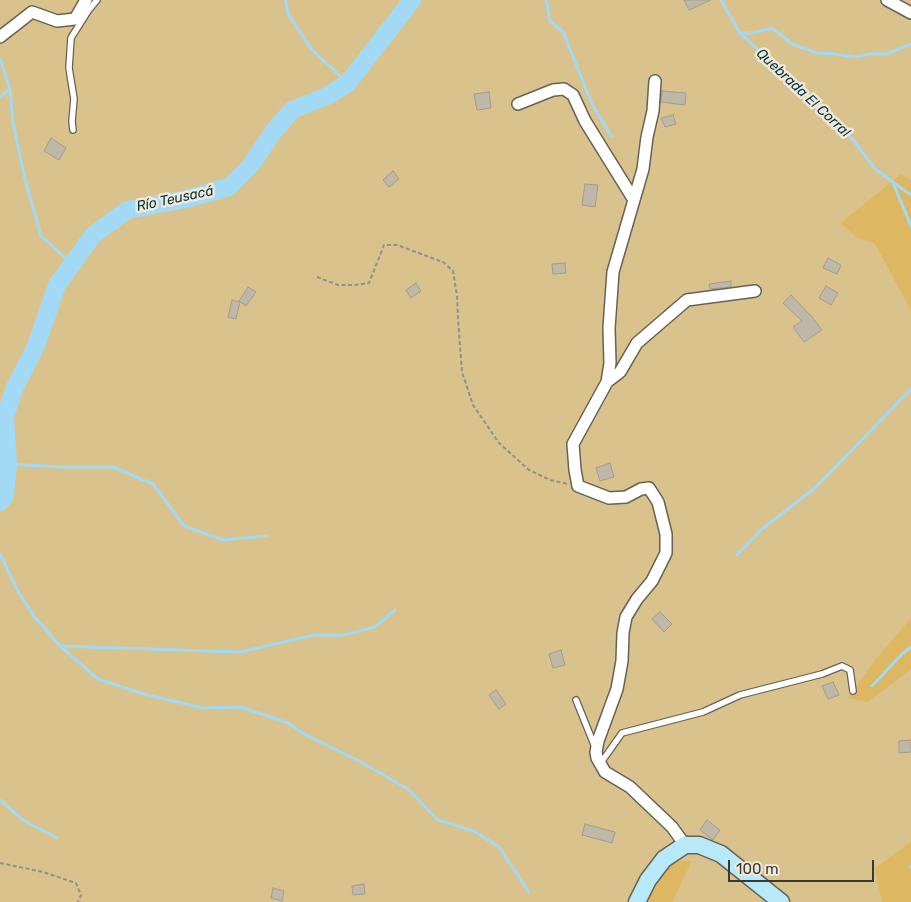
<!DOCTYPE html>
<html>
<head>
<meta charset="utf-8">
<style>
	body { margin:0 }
	#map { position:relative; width:911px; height:902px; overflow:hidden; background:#f0e9d9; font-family:Rubik,sans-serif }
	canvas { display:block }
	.scale { position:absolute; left:728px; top:860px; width:146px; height:22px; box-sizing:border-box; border:2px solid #3b3832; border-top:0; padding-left:6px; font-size:15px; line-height:18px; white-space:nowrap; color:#3b3832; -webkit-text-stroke:4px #f0e9d9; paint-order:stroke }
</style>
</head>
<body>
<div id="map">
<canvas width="911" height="902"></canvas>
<div class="scale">100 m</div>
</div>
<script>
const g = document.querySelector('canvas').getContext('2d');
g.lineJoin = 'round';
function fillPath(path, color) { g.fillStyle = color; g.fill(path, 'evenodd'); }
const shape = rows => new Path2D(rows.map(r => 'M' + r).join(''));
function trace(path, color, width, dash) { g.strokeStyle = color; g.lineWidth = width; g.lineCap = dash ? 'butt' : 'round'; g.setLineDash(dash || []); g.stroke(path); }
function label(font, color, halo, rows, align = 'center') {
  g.font = font + ' Rubik,sans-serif'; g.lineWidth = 5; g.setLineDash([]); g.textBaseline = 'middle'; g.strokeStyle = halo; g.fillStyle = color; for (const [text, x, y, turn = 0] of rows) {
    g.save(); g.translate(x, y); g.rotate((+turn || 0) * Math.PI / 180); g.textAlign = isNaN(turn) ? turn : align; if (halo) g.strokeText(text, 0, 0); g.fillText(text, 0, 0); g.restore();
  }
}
const green = shape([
	[0,0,911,0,911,902,0,902]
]);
const forest = shape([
	[901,174,911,180,911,310,875,244,856,237,841,223],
	[911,618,911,669,868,702,848,698,876,659],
	[911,842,911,902,882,902,875,868],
	[676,861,692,861,672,902,645,902,663,873]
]);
const stream = shape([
	[286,0,288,14,312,50,348,83],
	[546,0,550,21,563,32,592,104,611,136],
	[721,0,739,32,818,106,854,141,875,169,911,195],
	[739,33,753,33,771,28,779,33,792,44,817,53,835,54,854,57,871,54,886,54,911,44],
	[0,59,10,89,13,123,25,179,41,236,71,263],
	[0,97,10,89],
	[893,183,911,226],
	[8,464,62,467,113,467,153,484,184,526,223,540,266,536],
	[0,554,16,588,34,616,60,646,98,679,143,694,203,708,241,707,288,723,302,733,359,761,408,789,438,820,474,831,499,847,529,892],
	[737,555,762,529,815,488,911,389],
	[60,646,240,652,314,635,343,635,375,627,395,610],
	[872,686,902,654,911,647],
	[0,800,23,820,57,838],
	[910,867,911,867]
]);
const river = shape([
	[0,502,5,496,8,464,5,416,15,387,36,346,57,285,93,235,127,210,186,199,229,187,251,165,273,132,292,110,327,96,348,83,412,0]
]);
const building = shape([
	[684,0,711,0,689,10,684,0],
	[662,91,686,93,685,105,661,102,662,91],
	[489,92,491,108,477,110,474,94,489,92],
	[673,115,676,124,665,127,661,118,673,115],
	[51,138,66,148,59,160,44,151,51,138],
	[393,171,399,179,389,187,383,180,393,171],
	[585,184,598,185,595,207,582,205,585,184],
	[828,258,841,265,837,274,823,268,828,258],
	[565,263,566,273,553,274,552,264,565,263],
	[731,281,731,287,710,289,709,284,731,281],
	[416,283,421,291,411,298,406,290,416,283],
	[826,286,838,293,831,305,819,298,826,286],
	[248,287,256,292,246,306,239,301,248,287],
	[791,295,812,317,822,330,804,342,793,327,802,321,783,303,791,295],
	[232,300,240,302,236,319,228,317,232,300],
	[610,463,614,477,600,481,596,468,610,463],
	[660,612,672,624,664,632,652,619,660,612],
	[561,650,565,665,553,668,549,654,561,650],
	[833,682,839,695,828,699,822,686,833,682],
	[496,690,506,704,499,709,489,695,496,690],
	[911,740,911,752,899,753,899,741,911,740],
	[707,820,720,830,713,840,700,830,707,820],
	[585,824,615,832,612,843,582,835,585,824],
	[364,884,365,894,353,895,352,886,364,884],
	[273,888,284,891,282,901,271,898,273,888]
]);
const path = shape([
	[317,277,338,285,355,285,369,283,384,245,397,245,443,262,453,271,457,296,458,319,462,372,473,405,499,443,529,470,550,480,568,484],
	[0,863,43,872,76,883,81,895,78,902]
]);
const lane = shape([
	[73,130,72,121,74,99,69,68,71,38,88,11,97,0],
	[576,700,595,747],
	[600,764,622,733,703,712,740,695,822,674,842,666,850,670,853,691]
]);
const street = shape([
	[887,0,911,13],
	[0,37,32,12,57,21,75,19,86,0],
	[655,81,653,111,647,137,643,169,613,272,609,328,610,363,607,382,573,444,575,470,578,486,609,498,626,497,641,489,649,488,658,502,666,534,666,553,652,581,637,599,626,617,623,633,622,661,617,689,598,741,596,752,597,758,605,772,630,787,672,827,685,845],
	[518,104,553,90,564,89,573,95,585,121,634,200],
	[607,382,620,372,637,343,687,300,755,291]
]);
const secondary = shape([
	[637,902,648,880,664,859,685,845,699,845,721,854,781,902]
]);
const waterNames = [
	["Quebrada El Corral",803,93,43],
	["Río Teusacá",175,199,-12]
];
fillPath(green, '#dac28d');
fillPath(forest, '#ddb761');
trace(stream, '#a2d9f4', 3);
trace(river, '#a2d9f4', 18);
fillPath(building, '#bfb8a9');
trace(building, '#a49d8f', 1);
trace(lane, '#686254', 8);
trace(street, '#686254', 14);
trace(secondary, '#686254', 19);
trace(path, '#959085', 2, [4, 2.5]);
trace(lane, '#fff', 5.5);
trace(street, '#fff', 11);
trace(secondary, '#b7e9f9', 16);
label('italic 14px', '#053547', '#f0e9d9', waterNames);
</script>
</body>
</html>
